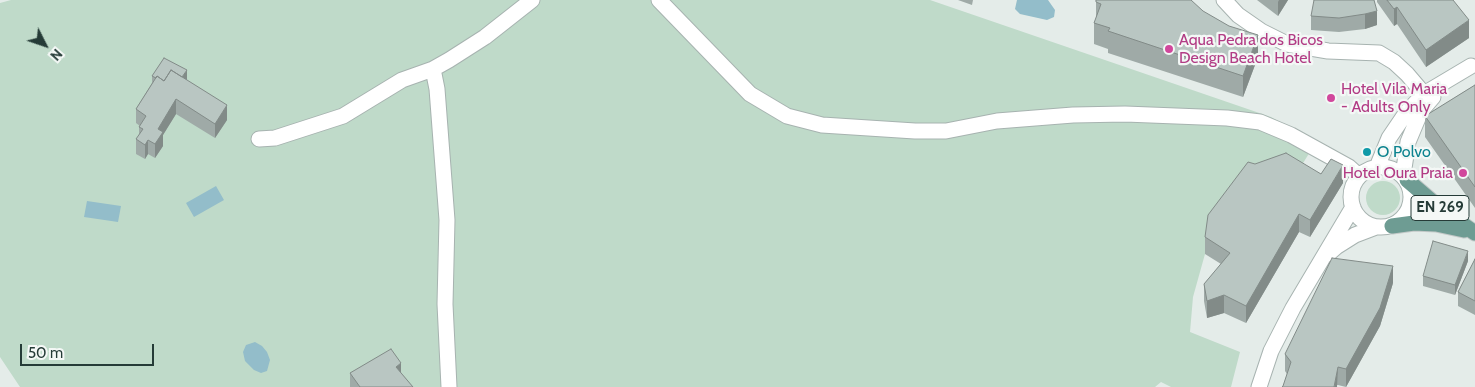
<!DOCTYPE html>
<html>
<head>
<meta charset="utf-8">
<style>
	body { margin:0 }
	#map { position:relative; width:1475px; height:387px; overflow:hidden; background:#e4ece9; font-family:Cabin,sans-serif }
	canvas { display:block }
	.north { position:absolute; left:20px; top:20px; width:50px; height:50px; -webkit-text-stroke:4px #f4f8f6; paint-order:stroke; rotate:131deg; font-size:14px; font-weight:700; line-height:20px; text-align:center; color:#253b37 }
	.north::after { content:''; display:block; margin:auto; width:18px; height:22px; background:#253b37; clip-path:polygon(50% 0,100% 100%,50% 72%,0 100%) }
	.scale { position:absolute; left:20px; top:344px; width:134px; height:22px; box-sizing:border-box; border:2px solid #253b37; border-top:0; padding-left:6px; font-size:15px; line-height:18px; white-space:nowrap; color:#253b37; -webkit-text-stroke:4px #f4f8f6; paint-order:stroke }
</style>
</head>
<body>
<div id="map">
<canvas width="1475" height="387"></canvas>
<div class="north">N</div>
<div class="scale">50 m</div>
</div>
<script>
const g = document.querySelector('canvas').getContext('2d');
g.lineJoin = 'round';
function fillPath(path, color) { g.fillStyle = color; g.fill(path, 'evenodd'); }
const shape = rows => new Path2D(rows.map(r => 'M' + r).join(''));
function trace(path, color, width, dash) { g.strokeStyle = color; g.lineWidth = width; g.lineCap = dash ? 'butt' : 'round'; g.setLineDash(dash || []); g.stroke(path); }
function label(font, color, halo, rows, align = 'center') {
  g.font = font + ' Cabin,sans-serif'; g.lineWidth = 4.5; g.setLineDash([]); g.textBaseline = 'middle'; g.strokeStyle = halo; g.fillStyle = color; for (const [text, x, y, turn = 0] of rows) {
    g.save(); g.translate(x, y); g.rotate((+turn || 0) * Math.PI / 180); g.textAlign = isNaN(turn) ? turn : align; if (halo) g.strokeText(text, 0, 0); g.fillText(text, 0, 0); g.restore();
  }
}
const green = shape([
	[11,0,930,0,1271,117,1316,142,1297,173,1208,232,1205,254,1193,297,1190,332,1240,352,1231,387,1171,387,1161,382,1155,387,20,387,0,357,0,3],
	'1366 198a17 17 0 1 1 34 0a17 17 0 1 1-34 0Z'
]);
const water = shape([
	[1017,0,1048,0,1055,10,1054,17,1047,20,1020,14,1015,9],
	[216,186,224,200,194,217,186,203],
	[87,201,121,206,118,222,84,217],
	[255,342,262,346,267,352,270,360,267,371,261,373,254,370,245,361,243,352,246,345]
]);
const minor = shape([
	[659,0,750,94,787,116,822,125,915,131,946,131,997,121,1073,115,1125,114,1227,118,1260,122,1291,135,1349,167,1359,176],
	[1224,0,1238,15,1261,31,1287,44,1328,51,1379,53,1394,62,1407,74,1424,94],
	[433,69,437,89,447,220,445,304,449,387],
	[259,139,275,138,343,116,402,80,433,69,449,60,485,37,532,0],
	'1351 197a30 30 0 1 1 60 0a30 30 0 1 1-60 0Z',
	[1377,167,1389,138,1406,113,1424,94,1471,66],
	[1403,175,1408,142,1421,111,1433,97],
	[1328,254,1336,247,1355,235,1376,227],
	[1259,387,1271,351,1293,308,1353,207]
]);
const major = shape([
	[1407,180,1442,210,1475,233],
	[1392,226,1414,223,1436,224,1464,230]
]);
const wall = shape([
	[958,0,973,0,972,5],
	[1257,0,1288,0,1278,16],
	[1374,0,1377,25,1365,29,1339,32,1311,30,1311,16],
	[1377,0,1453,0,1469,38,1426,67,1397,24,1394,26,1377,2],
	[1096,2,1258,57,1243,97,1108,53,1108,49,1094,44,1094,23,1096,18],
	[152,76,187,80,227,120,215,138,176,114,163,135,163,146,155,158,148,154,145,159,136,154,136,139,139,135,139,127,140,126,136,123,136,109,152,83],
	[1475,85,1475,208,1425,137,1425,116],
	[1255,164,1321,174,1343,183,1310,237,1299,232,1246,323,1224,313,1207,318,1204,301,1204,284,1221,264,1205,254,1205,237],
	[1475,259,1475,315,1458,306,1458,292],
	[1468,261,1455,295,1423,286,1423,276],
	[1393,283,1380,326,1346,387,1338,385,1283,386,1287,374,1285,371,1285,354],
	[350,373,401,373,413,387,350,387]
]);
const shadedWall = shape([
	[1279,0,1288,0,1278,16,1278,2],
	[1397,7,1397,24,1394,26,1394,9],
	[1377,11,1377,25,1365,29,1365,14],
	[1469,20,1469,38,1426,67,1426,50],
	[1258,35,1258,57,1243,97,1243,76],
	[187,70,187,81,180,80],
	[176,99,176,114,163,135,163,146,155,158,155,144,158,129],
	[227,105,227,120,215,138,215,124],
	[148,140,148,154,145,159,145,145],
	[1343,165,1343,183,1310,237,1310,220],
	[1299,214,1299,232,1246,323,1246,306],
	[1468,251,1468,261,1455,295,1455,285],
	[1393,266,1393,283,1380,326,1346,387,1346,369],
	[1224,295,1224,313,1207,318,1207,301],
	[401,363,401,378,396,367],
	[1338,367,1337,387,1334,387]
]);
const building = shape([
	[1096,0,1191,0,1203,11,1229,26,1258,35,1243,76,1108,31,1110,28,1094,23,1101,4,1096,2,1096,0],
	[1314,0,1374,0,1377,11,1365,14,1339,18,1311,16,1314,0],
	[1387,0,1453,0,1469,20,1426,50,1397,7,1394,9,1387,0],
	[164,58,187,70,182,77,171,70,164,81,157,76,156,78,152,76,164,58],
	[171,70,227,105,215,124,176,99,158,129,163,132,155,144,148,140,145,145,136,139,143,129,139,127,146,116,136,109,157,76,164,81,171,70],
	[1475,85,1475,187,1425,116,1475,85],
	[1286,153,1321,174,1331,159,1343,165,1310,220,1299,214,1246,306,1224,295,1207,301,1204,284,1230,253,1205,237,1208,215,1248,162,1255,164,1286,153],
	[1433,241,1468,251,1455,285,1423,276,1433,241],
	[1332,258,1393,266,1380,308,1346,369,1338,367,1334,387,1282,387,1283,386,1291,362,1285,354,1332,258],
	[1475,259,1475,301,1458,292,1475,259],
	[391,349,401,363,396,367,413,387,360,387,350,373,391,349]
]);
const markers = [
	[1169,49,5,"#d1479c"],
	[1331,98,5,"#d1479c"],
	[1367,152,5,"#0f9aa8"],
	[1463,173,5,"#d1479c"]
];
const shields = [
	[1440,208,58]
];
const shieldNames = [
	["EN 269",1440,208]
];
const hotelNames = [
	["Aqua Pedra dos Bicos",1179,40],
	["Design Beach Hotel",1179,58],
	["Hotel Vila Maria",1341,89],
	["- Adults Only",1341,107],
	["Hotel Oura Praia",1453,173,"right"]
];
const cultureNames = [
	["O Polvo",1377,152]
];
fillPath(green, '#bfdac9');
fillPath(water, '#93bdca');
trace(minor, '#a7b3b0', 17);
trace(major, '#c2c8c7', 17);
trace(minor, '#fff', 15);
trace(major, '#6e9c93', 15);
fillPath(wall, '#9faaa7');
fillPath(shadedWall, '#828b88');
fillPath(building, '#b9c6c2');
trace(building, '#828b88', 1);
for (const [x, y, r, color] of markers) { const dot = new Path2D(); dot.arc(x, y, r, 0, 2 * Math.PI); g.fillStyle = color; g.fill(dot); trace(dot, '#f4f8f6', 2); }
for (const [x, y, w] of shields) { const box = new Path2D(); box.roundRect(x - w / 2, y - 12.5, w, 25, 4); g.fillStyle = '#f4f8f6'; g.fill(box); trace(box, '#253b37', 1); }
label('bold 15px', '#253b37', null, shieldNames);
label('16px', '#b23c85', '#f4f8f6', hotelNames, 'left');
label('16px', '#0d838f', '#f4f8f6', cultureNames, 'left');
</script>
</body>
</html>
